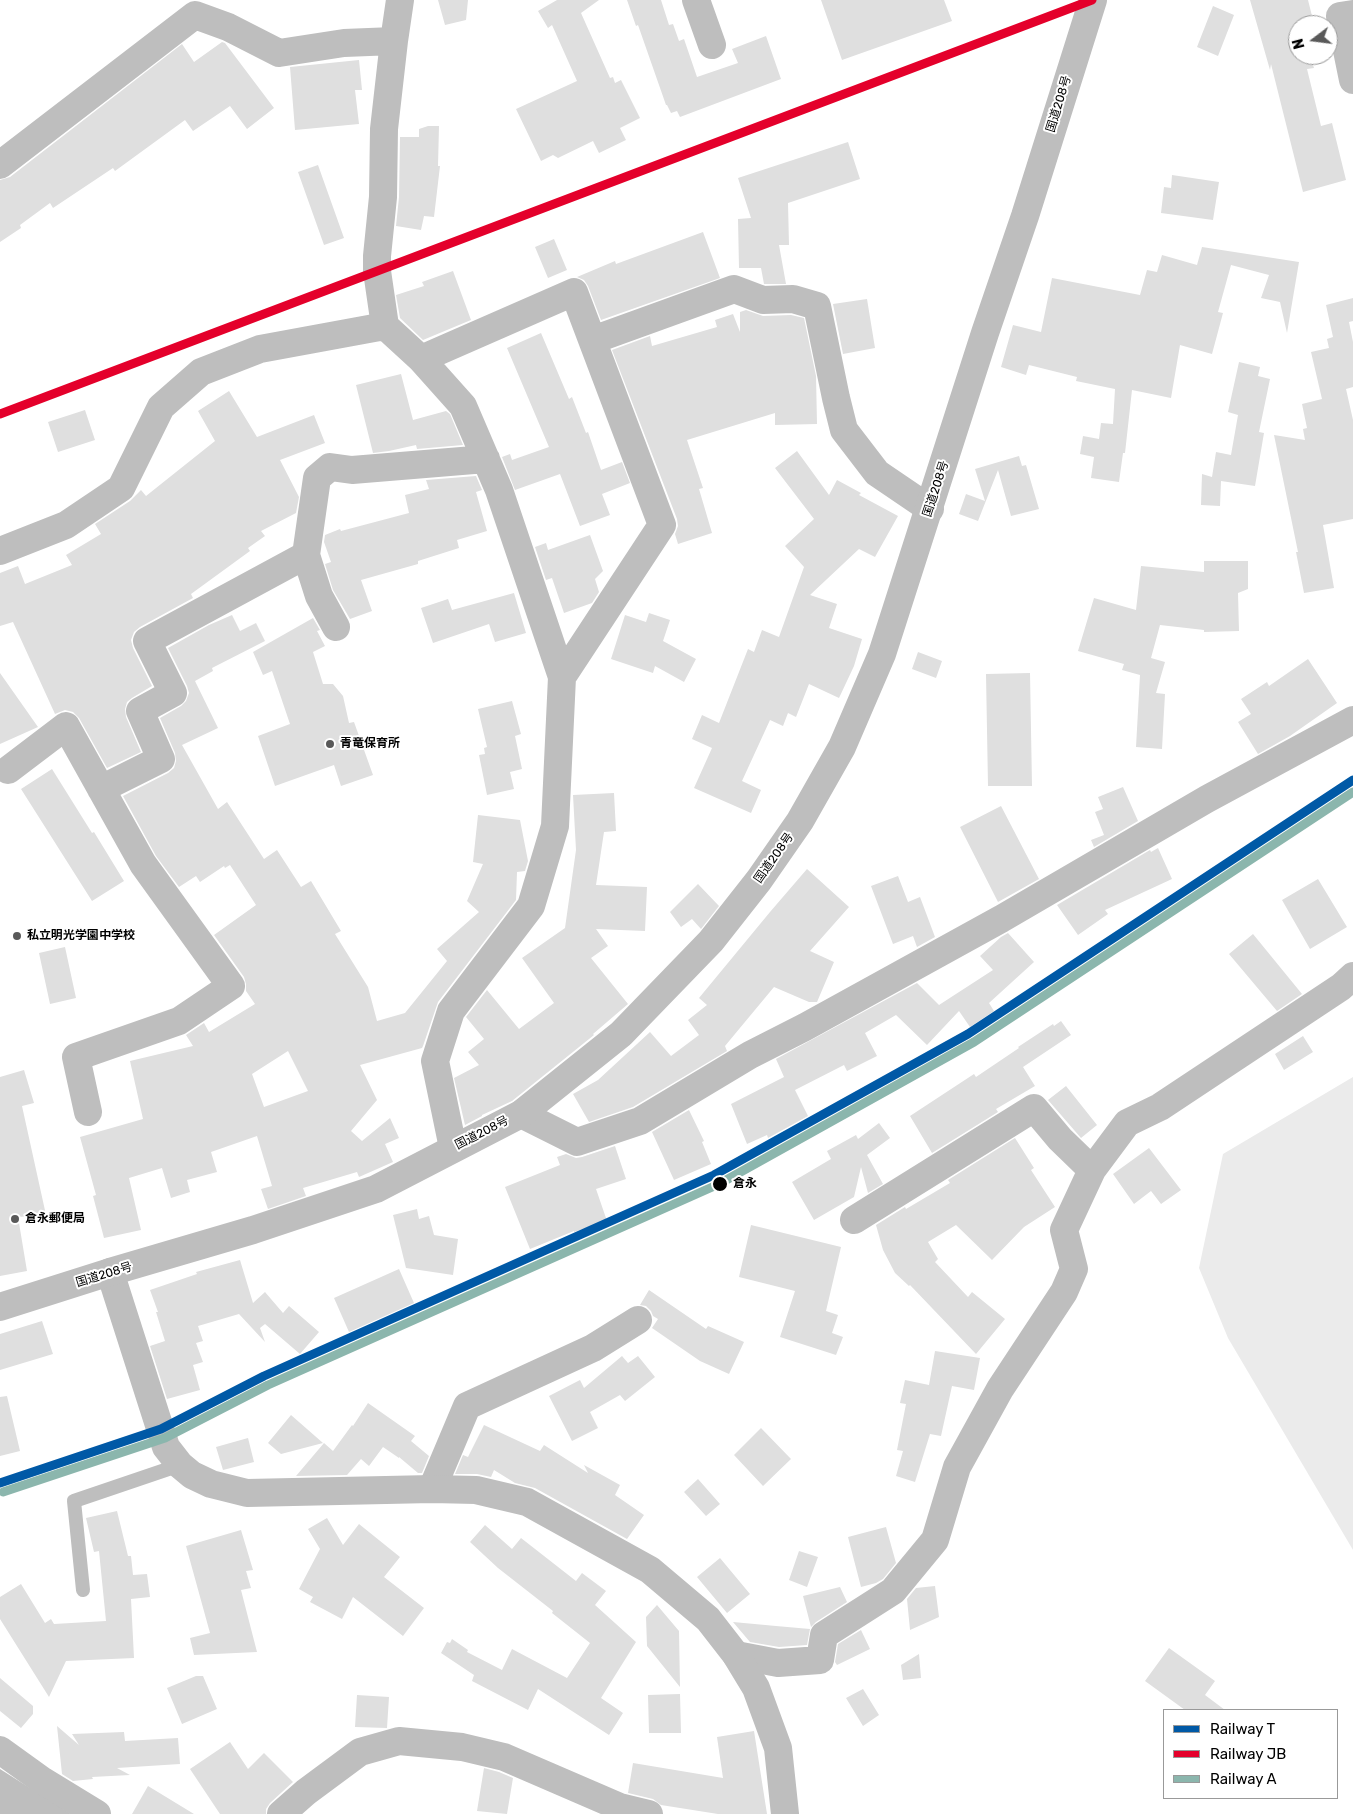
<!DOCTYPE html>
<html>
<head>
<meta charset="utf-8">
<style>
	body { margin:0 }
	#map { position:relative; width:1353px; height:1814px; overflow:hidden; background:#fff; font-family:Rubik,sans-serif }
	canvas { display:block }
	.legend { position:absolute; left:1163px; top:1709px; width:175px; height:90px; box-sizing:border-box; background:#fff; border:1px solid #999; margin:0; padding:6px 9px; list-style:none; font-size:15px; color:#000 }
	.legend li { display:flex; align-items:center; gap:10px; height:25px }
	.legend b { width:25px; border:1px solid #999 }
	.north { position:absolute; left:1288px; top:15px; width:50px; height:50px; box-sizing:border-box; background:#fff; border:1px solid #999; border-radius:50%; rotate:255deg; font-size:14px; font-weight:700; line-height:20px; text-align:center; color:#000 }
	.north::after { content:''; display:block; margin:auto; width:18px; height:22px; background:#595959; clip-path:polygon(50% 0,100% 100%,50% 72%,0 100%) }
</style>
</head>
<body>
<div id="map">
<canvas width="1353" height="1814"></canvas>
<ul class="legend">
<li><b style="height:6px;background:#0059a6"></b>Railway T</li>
<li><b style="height:6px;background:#e4002b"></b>Railway JB</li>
<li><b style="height:6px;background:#8bb6ad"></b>Railway A</li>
</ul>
<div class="north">N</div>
</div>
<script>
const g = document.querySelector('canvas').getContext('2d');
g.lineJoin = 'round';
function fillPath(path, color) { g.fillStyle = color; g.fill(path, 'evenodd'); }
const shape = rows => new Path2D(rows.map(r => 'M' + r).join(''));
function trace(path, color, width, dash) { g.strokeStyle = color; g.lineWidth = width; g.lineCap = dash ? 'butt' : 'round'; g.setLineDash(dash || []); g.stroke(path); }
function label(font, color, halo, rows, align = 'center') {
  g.font = font + ' Rubik,"Noto Sans JP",sans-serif'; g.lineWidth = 4; g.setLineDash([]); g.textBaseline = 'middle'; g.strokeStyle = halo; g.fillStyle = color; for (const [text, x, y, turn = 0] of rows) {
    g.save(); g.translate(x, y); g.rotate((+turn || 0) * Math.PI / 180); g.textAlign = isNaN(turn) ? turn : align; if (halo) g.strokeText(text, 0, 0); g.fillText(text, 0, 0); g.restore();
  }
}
const green = shape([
	[1353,1077,1353,1550,1228,1338,1199,1268,1223,1154]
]);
const water = shape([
	[0,1769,71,1814,0,1814]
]);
const building = shape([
	[438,0,468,0,466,20,445,25],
	[557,0,599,0,581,13,610,78,613,77,615,83,621,80,640,118,620,128,626,140,599,153,593,141,558,158,553,155,541,161,516,109,577,81,552,25,548,28,538,11],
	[627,0,661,0,669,25,673,24,679,41,684,39,697,77,738,63,732,49,766,36,781,79,680,117,677,111,671,113,667,105,666,105,638,25,636,26],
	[821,0,944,0,952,21,842,60],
	[1250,0,1308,0,1312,16,1301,19,1302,25,1298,25,1298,55,1310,55,1314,68,1307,69,1321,126,1332,123,1346,180,1303,192,1271,64,1270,70],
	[1213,6,1234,15,1218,56,1197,47],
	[222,42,225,43,274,108,247,129,230,106,193,131,185,120,115,171,113,168,53,208,50,203,20,225,21,228,0,242,0,180,10,177,182,44,194,62],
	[359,60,362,90,355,90,359,124,295,130,290,67],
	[428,126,439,126,438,166,440,166,434,217,424,216,421,230,396,226,399,197,400,137,419,137,419,129],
	[848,142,860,179,788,203,789,245,779,245,786,284,764,284,761,268,739,268,738,219,751,218,738,178],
	[318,165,344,238,324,245,298,172],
	[1172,175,1219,182,1213,220,1161,213,1164,187,1171,188],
	[703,232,720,278,601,320,588,286,584,280,577,277,615,261,616,264],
	[554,239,567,270,548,278,535,247],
	[1202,247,1299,262,1287,333,1280,302,1261,298,1269,275,1231,265,1218,312,1223,313,1212,354,1180,345,1171,398,1132,390,1125,453,1123,453,1119,482,1091,478,1094,457,1080,454,1083,436,1099,439,1101,423,1113,424,1115,389,1076,381,1077,377,1029,365,1026,375,1001,367,1013,325,1041,332,1052,278,1140,295,1147,270,1157,272,1162,255,1197,265],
	[453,271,471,320,423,340,400,318,396,295,424,286,422,282],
	[1353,298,1353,321,1349,322,1353,342,1353,387,1346,389,1353,420,1353,519,1323,525,1334,588,1304,593,1296,552,1298,552,1274,435,1305,440,1303,429,1307,428,1302,404,1322,399,1311,352,1329,348,1327,339,1333,337,1326,305],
	[867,299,875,348,843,354,833,304],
	[746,310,763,316,791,315,804,318,816,376,817,424,775,425,775,413,687,440,703,488,699,489,712,533,678,544,675,534,678,526,677,519,612,350,650,336,652,346,717,327,715,320,733,314,740,332,740,312],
	[541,333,569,399,572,397,586,433,588,432,601,470,622,462,630,483,602,494,610,515,580,526,560,474,515,490,502,457,510,454,512,460,549,447,507,348],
	[1239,362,1260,367,1258,376,1270,379,1259,432,1264,433,1255,486,1221,481,1220,506,1201,505,1202,474,1212,477,1216,452,1231,455,1238,415,1228,412],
	[401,374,413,420,446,411,450,414,463,445,417,449,416,445,389,451,373,453,356,385],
	[229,391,257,437,314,415,325,443,280,460,299,497,296,513,261,531,265,536,248,548,250,551,191,594,193,598,140,627,134,632,131,640,133,648,152,686,132,698,127,702,125,709,126,717,141,752,107,768,79,718,73,712,65,710,55,714,13,622,0,626,0,573,18,566,25,584,72,565,66,555,101,534,95,524,130,501,141,490,146,496,215,441,198,411],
	[85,410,95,440,58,452,48,422],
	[797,451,829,495,837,480,861,493,859,495,898,516,875,557,859,549,810,595,837,604,829,628,862,639,854,666,839,698,809,684,796,717,788,713,783,726,770,720,742,781,761,790,751,813,694,788,712,748,692,739,702,715,719,723,748,649,754,652,762,630,779,637,804,567,785,546,814,519,775,468],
	[1019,456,1022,466,1026,465,1039,509,1011,516,998,470,978,521,959,514,966,494,985,501,975,469],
	[476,476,482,490,476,492,487,531,457,540,459,548,418,561,418,564,361,580,372,611,350,619,333,590,325,564,331,562,324,542,325,535,340,529,341,531,409,513,405,495,429,489,426,480],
	[590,535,603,571,595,579,599,592,592,603,564,613,552,578,546,580,535,547,546,543,548,550],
	[1204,561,1248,561,1248,589,1238,593,1239,631,1204,632,1204,630,1160,625,1151,658,1165,662,1156,693,1165,694,1162,749,1136,747,1140,675,1122,670,1124,664,1078,651,1094,598,1136,610,1141,566,1204,572],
	[514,593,526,633,495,642,489,624,433,643,421,608,448,599,452,610],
	[649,613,670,620,663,641,696,659,684,682,655,666,653,673,611,659,625,615,646,622],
	[232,615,240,631,256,623,265,641,212,668,213,671,195,681,218,728,182,745,218,809,227,802,264,859,277,850,301,887,311,881,341,931,335,934,368,987,377,1021,405,1013,447,961,437,949,479,912,467,901,483,864,473,862,478,815,520,820,528,861,525,871,517,872,516,900,438,1002,423,1046,422,1048,360,1065,377,1100,351,1131,362,1141,390,1118,399,1138,385,1144,393,1162,359,1177,357,1172,303,1188,306,1196,268,1209,261,1189,272,1186,257,1136,211,1152,217,1172,187,1180,190,1192,171,1198,162,1168,129,1178,141,1230,104,1238,93,1196,96,1195,80,1137,143,1119,130,1061,193,1046,186,1035,204,1023,209,1032,255,1004,246,991,246,984,244,977,214,935,256,905,230,865,225,868,224,866,200,882,196,876,179,887,156,856,123,796,168,773,174,768,176,761,175,753,160,718,181,706,186,701,189,693,187,686,168,648,209,625],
	[288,1051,308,1091,264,1107,252,1074],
	[313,618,320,630,317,631,325,646,313,652,323,684,333,684,343,696,349,723,354,722,373,775,341,786,334,765,275,786,258,736,290,724,272,671,263,675,253,652],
	[918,652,942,661,936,678,912,669],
	[1308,659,1337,703,1290,736,1258,754,1238,722,1251,714,1241,699,1267,682,1269,686],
	[0,673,38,727,0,744],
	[1030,673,1032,786,988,786,986,674],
	[512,701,521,734,515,736,522,769,510,772,514,789,487,795,479,755,485,754,484,748,487,747,478,709],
	[52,769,92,833,94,832,124,881,92,901,21,789],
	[1123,787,1138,821,1094,847,1091,840,1104,835,1095,812,1103,809,1098,797],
	[614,793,616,831,604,832,596,885,647,887,645,931,596,929,608,946,591,958,628,1004,593,1034,594,1035,512,1101,482,1115,482,1116,465,1125,454,1078,479,1065,468,1052,484,1039,466,1017,487,990,519,1029,554,1003,522,958,565,928,576,850,573,795],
	[1001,806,1039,879,998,902,960,827],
	[1158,848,1172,879,1105,910,1108,914,1078,935,1057,905,1150,850,1151,852],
	[807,869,849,907,810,951,834,962,817,1002,809,1002,774,987,725,1046,727,1051,633,1107,589,1122,573,1094,598,1080,650,1032,671,1056,699,1035,688,1020,707,1005,699,998,770,912],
	[898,876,908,902,920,897,935,937,917,947,913,936,893,944,871,886],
	[1318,879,1347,927,1310,949,1282,900],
	[698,884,719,906,701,929,692,919,681,927,670,912],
	[1008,933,1034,962,989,1003,994,1011,970,1027,959,1011,927,1045,896,1015,865,1033,877,1056,847,1071,844,1065,795,1090,808,1116,768,1138,767,1135,747,1144,731,1104,784,1077,776,1059,917,983,939,1005,993,970,980,956,1001,937],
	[1253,934,1302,994,1277,1011,1229,954],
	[65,947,76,998,50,1004,39,953],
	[1061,1021,1071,1035,1023,1067,1035,1086,996,1109,998,1112,932,1153,910,1116,974,1074,976,1077,1019,1048,1018,1047,1053,1024,1054,1026],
	[1303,1036,1313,1052,1284,1070,1275,1054],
	[24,1070,34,1103,22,1106,46,1215,18,1217,27,1271,0,1276,0,1077],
	[1066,1086,1097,1125,1081,1138,1048,1100],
	[689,1110,704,1141,702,1142,711,1164,674,1180,652,1132],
	[879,1123,890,1138,867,1155,883,1184,868,1193,861,1167,854,1197,814,1220,792,1182,831,1159,827,1151,856,1135,858,1139],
	[1015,1138,1034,1168,1031,1170,1055,1207,1024,1227,992,1260,956,1225,928,1242,938,1259,935,1262,968,1297,972,1292,1005,1319,976,1354,910,1285,909,1286,895,1273,883,1250,876,1225,905,1207,906,1209,950,1183,948,1180],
	[615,1146,626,1179,596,1189,607,1221,574,1232,574,1231,530,1249,505,1187,560,1165,557,1157,566,1154,576,1158,582,1157],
	[1149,1148,1181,1190,1161,1204,1151,1191,1134,1204,1113,1174],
	[417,1209,419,1219,429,1216,434,1235,458,1239,453,1275,406,1268,393,1215],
	[751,1225,841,1247,826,1311,838,1315,832,1333,843,1337,836,1355,780,1337,795,1291,739,1277],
	[240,1260,253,1303,265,1292,283,1313,289,1306,319,1332,300,1354,265,1324,260,1328,265,1342,239,1314,198,1326,203,1341,196,1343,203,1362,193,1365,200,1390,167,1399,150,1346,165,1341,156,1312,158,1312,150,1290,197,1274,196,1272],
	[399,1269,414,1303,349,1332,334,1298],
	[649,1290,706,1329,708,1326,744,1342,729,1374,700,1361,652,1328,658,1319,653,1316,651,1311,646,1306,640,1305],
	[42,1321,53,1354,0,1370,0,1334],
	[935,1351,980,1358,974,1390,952,1386,941,1436,930,1434,915,1482,896,1476,903,1451,897,1450,906,1404,900,1403,905,1380,929,1385],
	[622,1356,628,1363,638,1356,655,1377,625,1401,620,1395,590,1412,598,1428,572,1441,549,1396,580,1380,584,1388],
	[7,1396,20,1451,0,1456,0,1397],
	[368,1403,415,1436,411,1441,429,1456,422,1473,418,1473,399,1457,399,1458,383,1447,369,1466,361,1459,347,1475,296,1476,324,1443,333,1451,352,1425,353,1426],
	[291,1415,323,1443,281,1454,268,1443],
	[484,1425,540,1451,544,1445,588,1473,584,1465,620,1485,615,1495,644,1515,627,1539,535,1488,515,1483,494,1470,491,1477,477,1474,455,1474,463,1455,468,1457],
	[761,1428,791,1459,763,1486,734,1455],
	[248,1438,254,1462,223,1470,216,1447],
	[698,1479,720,1504,706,1516,684,1492],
	[117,1511,128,1556,131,1556,133,1575,147,1574,150,1597,131,1599,134,1658,66,1661,49,1697,0,1619,0,1597,21,1584,45,1623,51,1619,54,1624,106,1621,99,1551,94,1552,86,1518],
	[327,1518,343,1545,359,1524,400,1557,384,1577,424,1608,403,1636,353,1597,342,1619,310,1602,313,1597,299,1589,320,1549,308,1529],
	[485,1525,512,1549,521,1538,576,1581,582,1573,606,1591,595,1605,636,1642,601,1698,623,1713,609,1735,538,1689,528,1710,472,1681,474,1675,441,1653,447,1642,450,1643,452,1639,468,1650,467,1652,502,1670,512,1649,567,1678,590,1643,552,1613,553,1611,498,1568,470,1542],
	[886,1527,896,1563,883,1579,876,1583,861,1587,848,1537],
	[241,1530,253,1570,246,1571,251,1588,241,1590,257,1652,194,1655,190,1638,210,1633,186,1546],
	[799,1551,818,1557,807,1587,789,1580],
	[720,1558,750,1594,727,1613,697,1577],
	[935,1586,939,1617,910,1630,907,1599,916,1588],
	[840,1587,847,1602,816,1622,811,1627,803,1596],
	[657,1605,679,1631,680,1687,647,1646,646,1617],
	[733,1622,776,1626,810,1629,807,1645,779,1647,750,1642],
	[861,1630,870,1649,837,1665,835,1662,838,1644],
	[1169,1648,1215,1681,1205,1695,1225,1710,1185,1710,1145,1681],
	[919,1654,921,1678,903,1680,901,1665],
	[196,1676,203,1676,217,1709,182,1724,167,1688],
	[0,1678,33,1706,33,1714,21,1728,0,1711],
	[863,1689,879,1715,863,1726,846,1698],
	[680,1694,681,1733,649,1733,648,1695],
	[357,1695,389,1697,387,1728,355,1727],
	[57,1726,79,1745,72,1734,124,1732,125,1741,178,1738,180,1764,117,1768,130,1775,92,1777,93,1779,73,1781,62,1774],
	[754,1731,767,1814,718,1814,661,1805,653,1799,628,1793,633,1763,723,1778,717,1737],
	[230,1742,248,1769,264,1753,293,1782,270,1803,266,1809,266,1814,220,1814,190,1769],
	[484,1768,499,1772,513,1778,507,1814,477,1811],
	[148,1786,194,1814,132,1814]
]);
const service = shape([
	[83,1590,74,1501,180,1465]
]);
const minor = shape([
	[400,0,394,41,384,129,383,197,377,256,377,271,385,326,421,359,463,406,499,490,562,677,555,826,531,906,451,1011,435,1061,453,1148],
	[696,0,712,45],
	[1353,14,1340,16,1353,80],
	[0,165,195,15,228,27,279,53,344,43,394,41],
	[593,340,734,289,763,300,793,299,817,306,836,398,844,430,877,473,930,509],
	[421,359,574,292,662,525,562,677],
	[0,551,66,525,121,488,161,407,201,372,260,349,385,326],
	[336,627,319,596,306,555,317,478,330,467,352,470,486,459],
	[8,770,66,726,143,864,231,986,179,1021,76,1057,88,1112],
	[101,789,161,759,140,711,173,693,147,641,306,555],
	[521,1114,577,1142,640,1121,750,1055,805,1027,1001,919,1207,799,1353,720],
	[854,1220,1034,1108,1060,1139,1092,1170],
	[432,1489,467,1406,593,1348,638,1320],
	[736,1655,778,1663,820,1660,824,1635,893,1591,935,1540,957,1467,1000,1389,1064,1292,1074,1269,1064,1230,1092,1170,1127,1123,1160,1107,1341,987,1353,976],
	[0,1750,43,1781,97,1814],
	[281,1814,306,1792,360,1752,399,1741,462,1747,504,1757,620,1807,649,1814]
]);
const tertiary = shape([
	[110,1272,166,1447,180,1465,192,1475,211,1484,247,1493,432,1489,476,1490,527,1502,650,1570,708,1619,736,1655,756,1688,778,1748,785,1814]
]);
const trunk = shape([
	[0,1307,110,1272,253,1230,376,1189,521,1114,621,1034,711,941,759,880,800,821,842,747,882,654,985,333,1025,216,1093,0]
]);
const rail1 = shape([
	[0,1483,161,1429,264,1376,714,1175,968,1034,1353,780]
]);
const rail2 = shape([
	[0,414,1092,0]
]);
const rail3 = shape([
	[3,1492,165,1438,268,1385,719,1184,974,1042,1353,792]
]);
const markers = [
	[330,744,5,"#595959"],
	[17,936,5,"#595959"],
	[720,1184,8,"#000"],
	[15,1219,5,"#595959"]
];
const streetNames = [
	["国道208号",1059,104,-73],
	["国道208号",936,489,-72],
	["国道208号",774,858,-55],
	["国道208号",482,1133,-27],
	["国道208号",104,1275,-17]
];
const poiNames = [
	["青竜保育所",340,744],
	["私立明光学園中学校",27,936],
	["倉永郵便局",25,1219]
];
const stopNames = [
	["倉永",733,1184]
];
fillPath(green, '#ebebeb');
fillPath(water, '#bebebe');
fillPath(building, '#dfdfdf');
trace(service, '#bebebe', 14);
trace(minor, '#bebebe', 28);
trace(tertiary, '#bebebe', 28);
trace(trunk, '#bebebe', 28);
trace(rail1, '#0059a6', 9);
trace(rail2, '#e4002b', 9);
trace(rail3, '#8bb6ad', 9);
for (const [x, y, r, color] of markers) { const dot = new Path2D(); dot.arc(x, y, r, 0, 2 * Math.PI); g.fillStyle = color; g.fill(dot); trace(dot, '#fff', 2); }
label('12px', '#000', '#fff', streetNames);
label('bold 12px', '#000', '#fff', poiNames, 'left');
label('bold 12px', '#000', '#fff', stopNames, 'left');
</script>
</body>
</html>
